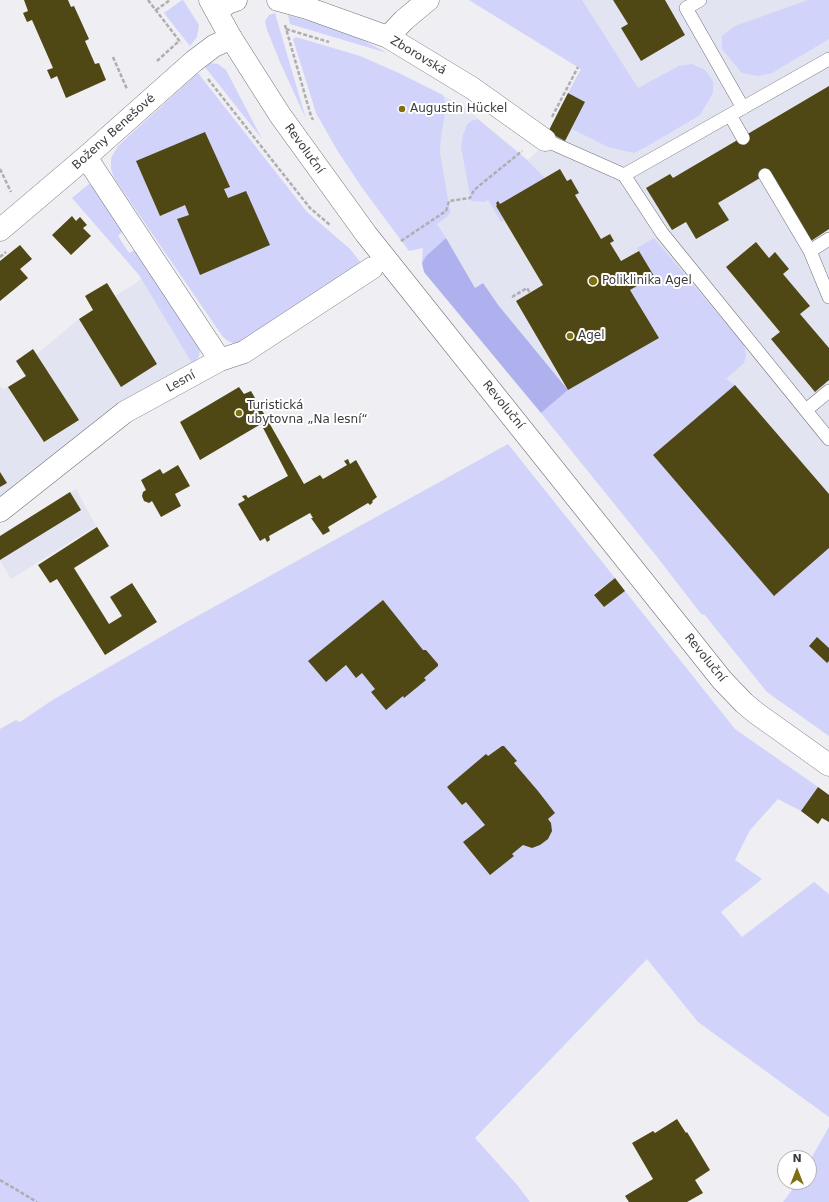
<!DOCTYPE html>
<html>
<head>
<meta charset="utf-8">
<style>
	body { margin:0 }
	#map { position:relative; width:829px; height:1202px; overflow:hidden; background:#eeeef3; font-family:"DejaVu Sans",sans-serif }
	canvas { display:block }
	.north { position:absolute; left:777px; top:1150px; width:40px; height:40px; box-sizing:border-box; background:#fff; border:1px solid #b1b1b1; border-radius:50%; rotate:0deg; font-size:11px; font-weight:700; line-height:16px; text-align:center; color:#3b3b3d }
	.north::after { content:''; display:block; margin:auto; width:14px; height:18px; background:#7e7010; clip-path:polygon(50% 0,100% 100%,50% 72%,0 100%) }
</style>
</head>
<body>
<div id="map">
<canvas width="829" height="1202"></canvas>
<div class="north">N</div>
</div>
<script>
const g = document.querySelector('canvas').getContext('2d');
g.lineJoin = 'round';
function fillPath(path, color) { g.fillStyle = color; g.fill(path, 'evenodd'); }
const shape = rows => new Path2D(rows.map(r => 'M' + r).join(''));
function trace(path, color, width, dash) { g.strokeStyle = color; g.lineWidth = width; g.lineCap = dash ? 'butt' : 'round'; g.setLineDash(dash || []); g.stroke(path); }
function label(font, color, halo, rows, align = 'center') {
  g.font = font + ' "DejaVu Sans",sans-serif'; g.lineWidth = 4; g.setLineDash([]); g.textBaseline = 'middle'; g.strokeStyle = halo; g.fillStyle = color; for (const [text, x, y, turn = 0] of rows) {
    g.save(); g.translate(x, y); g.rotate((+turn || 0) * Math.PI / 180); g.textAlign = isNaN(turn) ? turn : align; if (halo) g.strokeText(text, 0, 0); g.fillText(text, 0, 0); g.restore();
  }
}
const built = shape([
	[469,0,829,0,829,736,767,692,704,614,702,615,658,558,541,413,568,391,499,306,483,283,475,288,437,224,446,218,450,213,450,210,440,152,441,138,446,106,443,95,473,113,478,119,528,160,541,148,581,69],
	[142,279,193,365,0,499,0,386,3,390,25,376,16,361,33,349,37,354,79,319],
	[76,489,96,526,11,579,0,560,0,536]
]);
const green = shape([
	[182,0,183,0,199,25,197,37,190,46,164,13],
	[469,0,582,0,638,88,679,66,692,64,705,70,713,81,713,93,700,115,646,147,634,153,608,147,572,129,585,102,568,93,581,69],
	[808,0,829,0,829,39,772,73,758,76,742,73,722,49,722,36,735,26],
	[275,13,306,119,280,62,267,30,265,21,269,15],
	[288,15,341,30,363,40,387,53,290,24],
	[296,37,360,56,399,73,443,95,444,98,446,106,441,138,440,152,450,210,450,213,446,218,437,224,446,238,426,256,422,263,423,248,409,251,363,189,337,150,316,113,293,39],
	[211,63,218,64,226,70,262,139,205,67],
	[198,73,307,212,350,249,361,263,241,343,235,344,228,341,223,337,114,178,111,169,111,158,118,146],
	[478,119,528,161,545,178,500,204,498,201,496,203,497,205,496,206,504,220,501,222,488,200,484,202,471,201,461,147,463,135,467,125,471,121],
	[89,184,95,187,124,230,118,236,129,253,137,249,200,349,199,356,193,365,139,275,72,198],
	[654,238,743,344,745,349,746,356,744,363,726,379,735,385,653,455,774,595,829,548,829,648,817,637,809,646,827,663,829,661,829,736,767,692,704,614,702,615,658,558,541,413,568,390,659,338,630,290,642,256,637,248],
	[508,444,615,578,594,594,604,607,625,591,735,729,818,787,801,811,778,799,750,830,735,860,762,879,721,912,742,937,814,882,829,894,829,1117,698,1022,647,959,475,1138,518,1186,530,1202,0,1202,0,729,16,720,20,722,51,701,183,624],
	[829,1127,829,1202,783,1202,798,1182,809,1182,809,1162]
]);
const forest = shape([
	[446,238,475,288,483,283,499,306,568,390,541,413,424,272,422,263,426,256]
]);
const building = shape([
	[24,0,68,0,71,7,74,6,89,39,85,41,95,64,99,63,106,80,66,98,57,76,51,79,47,70,53,68,32,20,27,22,23,13,28,11],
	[613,0,665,0,685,35,641,61,621,28,628,24],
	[829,86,829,229,811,241,765,175,718,203,729,220,696,239,686,222,672,230,646,188,670,174,673,178],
	[568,93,585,102,565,141,548,132],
	[205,132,230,187,224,189,228,198,246,191,270,245,200,275,177,219,189,215,185,205,160,216,136,161],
	[560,169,567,181,571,179,579,193,575,195,601,239,610,234,614,241,610,243,621,261,639,251,654,276,630,290,659,338,568,390,516,301,543,285,496,206,497,205,496,203,498,201,500,204],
	[72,216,76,221,80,217,87,225,83,228,91,236,71,255,52,235],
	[756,242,769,258,775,252,789,269,783,274,810,306,800,314,829,348,829,380,815,392,771,339,780,332,726,267],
	[20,245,32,259,20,269,28,278,0,301,0,261],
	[107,283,157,364,121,387,79,319,93,310,85,296],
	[33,349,79,420,44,442,8,387,26,376,16,361],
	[735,385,829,494,829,548,774,596,653,455],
	[239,387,244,394,251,391,304,484,320,475,323,479,347,465,344,461,348,459,350,464,356,460,377,497,372,501,373,502,370,505,368,503,328,527,330,531,323,535,311,518,313,518,310,513,269,536,270,540,267,542,265,538,260,541,238,504,245,500,242,496,246,495,248,498,288,476,261,424,200,460,180,422],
	[178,465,190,486,175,494,181,506,161,517,152,501,149,503,144,501,142,496,143,492,146,490,141,480,160,469,163,474],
	[0,472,7,483,0,487],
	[70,492,81,510,0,560,0,536],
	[97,527,109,546,74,568,109,624,122,616,110,597,132,583,157,622,105,655,57,579,50,583,38,565],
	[615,578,625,591,604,607,594,595],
	[383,600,423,650,426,650,438,664,438,666,424,678,426,680,404,698,403,696,386,710,371,692,375,689,362,673,356,678,346,665,326,682,308,661],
	[817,637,829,648,829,661,827,663,809,646],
	[502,746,504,746,517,761,514,763,538,791,555,813,548,819,551,823,552,831,548,839,540,845,532,848,523,845,512,854,514,856,490,875,463,842,485,825,466,802,462,805,447,787,486,754,488,756],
	[818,787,829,795,829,822,822,818,818,824,801,811],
	[677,1119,686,1133,687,1132,710,1170,695,1180,703,1193,687,1202,629,1202,625,1196,653,1179,632,1143,653,1131,655,1133]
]);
const path = shape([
	[148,0,181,43],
	[156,10,170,0],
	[285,25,311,116,313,120],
	[286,29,329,42],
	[113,57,127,89],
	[157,61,179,41],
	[208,79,310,208,330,225],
	[552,117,578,67],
	[0,169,11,192],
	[401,241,446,211,449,201,470,198,474,190,522,151],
	[0,257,6,252],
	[512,297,527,288,530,293],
	[0,1180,37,1202]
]);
const service = shape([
	[700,0,686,8,743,108],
	[730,115,743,138],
	[545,140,624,175,662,233,829,439],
	[624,175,829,59],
	[765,175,810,251,829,297],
	[810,251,829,239],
	[806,410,829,391]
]);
const minor = shape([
	[278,0,307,8,388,37,472,88,545,140],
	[216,10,230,2,236,0],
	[388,37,404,20,428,0],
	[86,157,220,360],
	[0,230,86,157,194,61,214,46,231,38],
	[0,511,125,412,220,360,244,352,372,268]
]);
const primary = shape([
	[210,0,231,38,280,115,366,234,722,680,744,703,756,713,829,765]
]);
const markers = [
	[402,109,4,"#7e7010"],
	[593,281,5,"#7e7010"],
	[570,336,4,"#7e7010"],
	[239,413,4,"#7e7010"]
];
const streetNames = [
	["Zborovská",418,56,31],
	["Boženy Benešové",114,132,-42],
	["Revoluční",304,149,54],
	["Lesní",181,382,-29],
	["Revoluční",503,405,51],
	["Revoluční",705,658,51]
];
const poiNames = [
	["Augustin Hückel",410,109],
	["Poliklinika Agel",602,281],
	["Agel",578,336],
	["Turistická",247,406],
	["ubytovna „Na lesní“",247,420]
];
fillPath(built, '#e3e4f1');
fillPath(green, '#d1d3fa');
fillPath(forest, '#afb1ef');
fillPath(building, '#504814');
trace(service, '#717277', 14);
trace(minor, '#717277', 23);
trace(primary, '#717277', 23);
trace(path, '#aeaeb2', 2.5, [4, 2]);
trace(service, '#fff', 13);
trace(minor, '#fff', 22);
trace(primary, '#fff', 22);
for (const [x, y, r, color] of markers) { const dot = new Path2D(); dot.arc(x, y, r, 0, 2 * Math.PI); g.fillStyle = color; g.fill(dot); trace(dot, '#fff', 1.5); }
label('12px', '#3b3b3d', '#fff', streetNames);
label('12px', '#3b3b3d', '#fff', poiNames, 'left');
</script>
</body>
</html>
